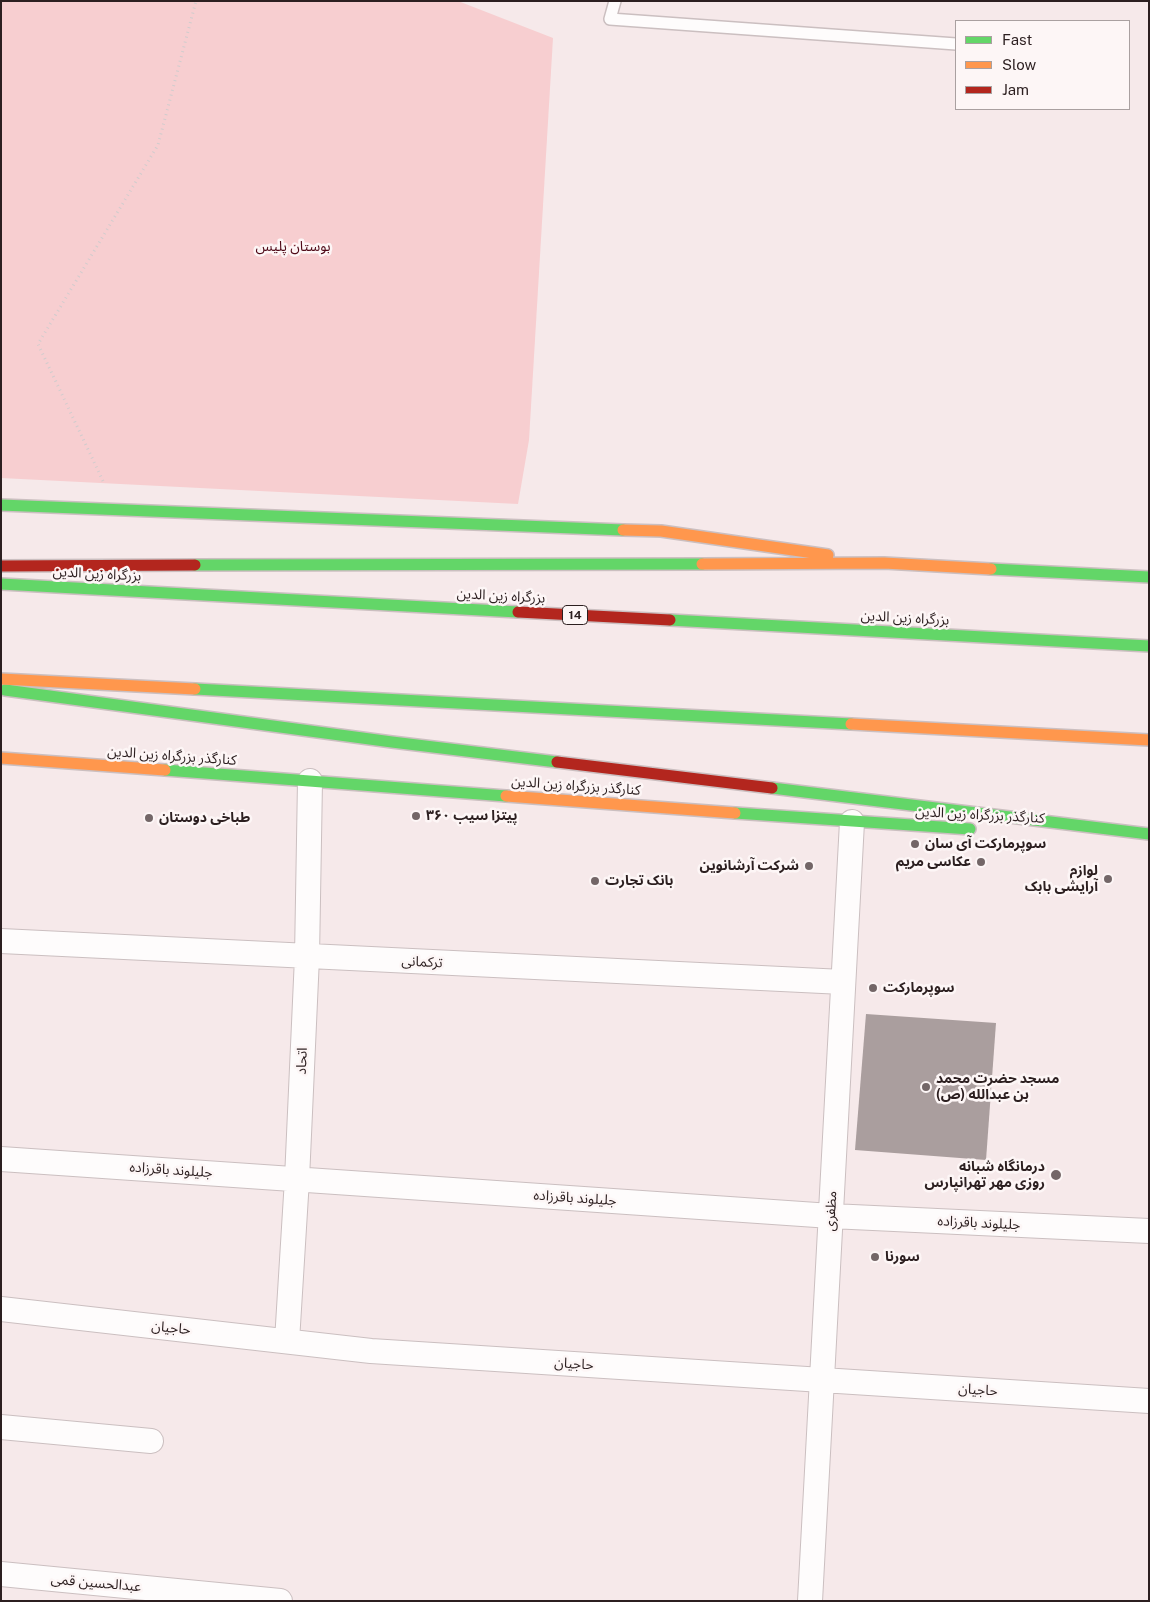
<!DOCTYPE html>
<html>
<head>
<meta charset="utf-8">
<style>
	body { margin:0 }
	#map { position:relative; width:1150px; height:1602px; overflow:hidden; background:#f6e9ea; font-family:"Public Sans",sans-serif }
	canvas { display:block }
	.frame { position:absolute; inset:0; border:2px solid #2c1f20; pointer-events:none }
	.legend { position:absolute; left:955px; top:20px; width:175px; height:90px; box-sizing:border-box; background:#fdf6f6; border:1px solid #a9a0a0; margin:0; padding:6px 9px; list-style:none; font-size:15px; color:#2c1f20 }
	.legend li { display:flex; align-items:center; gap:10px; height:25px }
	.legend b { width:25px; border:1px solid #a9a0a0 }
</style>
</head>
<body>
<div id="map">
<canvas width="1150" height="1602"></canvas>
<div class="frame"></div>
<ul class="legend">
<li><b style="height:6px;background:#63d668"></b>Fast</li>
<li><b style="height:6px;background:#ff974d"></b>Slow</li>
<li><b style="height:6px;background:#b3261e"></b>Jam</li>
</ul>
</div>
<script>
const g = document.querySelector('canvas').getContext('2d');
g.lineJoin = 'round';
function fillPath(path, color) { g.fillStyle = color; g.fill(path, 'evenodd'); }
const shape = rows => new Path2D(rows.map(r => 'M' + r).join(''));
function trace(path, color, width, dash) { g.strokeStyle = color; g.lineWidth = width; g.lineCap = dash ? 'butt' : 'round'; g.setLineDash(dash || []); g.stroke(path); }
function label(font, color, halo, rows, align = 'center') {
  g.font = font + ' "Public Sans","Noto Sans Arabic",sans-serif'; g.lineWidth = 5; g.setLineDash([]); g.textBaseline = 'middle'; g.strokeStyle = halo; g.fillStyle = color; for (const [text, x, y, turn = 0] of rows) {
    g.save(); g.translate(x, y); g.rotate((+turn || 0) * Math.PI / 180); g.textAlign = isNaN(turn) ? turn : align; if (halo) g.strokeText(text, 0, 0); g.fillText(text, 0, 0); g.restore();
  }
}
const green = shape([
	[1,1,458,1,553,38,529,440,518,504,1,478]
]);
const building = shape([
	[866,1014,996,1023,986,1160,855,1150]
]);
const path = shape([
	[103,481,38,344,158,145,196,1]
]);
const lane = shape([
	[615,1,610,19,956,44]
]);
const street = shape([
	[1,941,843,982],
	[1,1159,831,1216,1149,1231],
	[1,1309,371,1351,1149,1401],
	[287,1341,297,1179,307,957,310,781],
	[1,1427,151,1441],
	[1,1574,280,1601],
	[810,1601,852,822]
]);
const fast = shape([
	[1,505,623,530],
	[195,565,702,564],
	[991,569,1149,577],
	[1,584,518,612],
	[670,620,1149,646],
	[195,689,851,724],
	[5,690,392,742,557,762],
	[165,770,506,796],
	[772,788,1149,834],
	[735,813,970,829]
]);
const slow = shape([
	[623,530,661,531,828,555],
	[702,564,884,563,991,569],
	[1,679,195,689],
	[851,724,1149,740],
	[1,758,165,770],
	[506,796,735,813]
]);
const jam = shape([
	[1,566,195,565],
	[518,612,670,620],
	[557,762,772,788]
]);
const markers = [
	[416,816,5,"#736667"],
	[149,818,5,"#736667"],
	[915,844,5,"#736667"],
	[981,862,5,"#736667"],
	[809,866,5,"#736667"],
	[1108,879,5,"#736667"],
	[595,881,5,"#736667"],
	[873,988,5,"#736667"],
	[926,1087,5,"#736667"],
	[1056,1175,6,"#736667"],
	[875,1257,5,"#736667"]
];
const shields = [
	[575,615,25]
];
const shieldNames = [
	["14",575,615]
];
const parkNames = [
	["بوستان پلیس",293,247]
];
const streetNames = [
	["بزرگراه زین الدین",97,574,3],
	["بزرگراه زین الدین",501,596,3],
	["بزرگراه زین الدین",905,618,3],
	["کنارگذر بزرگراه زین الدین",172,756,4],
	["کنارگذر بزرگراه زین الدین",576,786,4],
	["کنارگذر بزرگراه زین الدین",980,815,3],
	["ترکمانی",422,962,3],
	["اتحاد",302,1061,-88],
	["جلیلوند باقرزاده",171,1170,4],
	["جلیلوند باقرزاده",575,1198,4],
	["مظفری",831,1211,-87],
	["جلیلوند باقرزاده",979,1223,3],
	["حاجیان",171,1328,6],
	["حاجیان",574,1364,4],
	["حاجیان",978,1390,4],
	["عبدالحسین قمی",96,1583,5]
];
const poiNames = [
	["پیتزا سیب ۳۶۰",426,816],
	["طباخی دوستان",159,818],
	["سوپرمارکت آی سان",925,844],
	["عکاسی مریم",971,862,"right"],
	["شرکت آرشانوین",799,866,"right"],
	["لوازم",1098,871,"right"],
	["آرایشی بابک",1098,887,"right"],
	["بانک تجارت",605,881],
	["سوپرمارکت",883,988],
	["مسجد حضرت محمد",936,1079],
	["بن عبدالله (ص)",936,1095],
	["درمانگاه شبانه",1045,1167,"right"],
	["روزی مهر تهرانپارس",1045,1183,"right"],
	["سورنا",885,1257]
];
fillPath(green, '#f7ced0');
fillPath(building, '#aa9e9e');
trace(lane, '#cbbfc0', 14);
trace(street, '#cbbfc0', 26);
trace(fast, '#cbbfc0', 14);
trace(slow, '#cbbfc0', 14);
trace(jam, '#cbbfc0', 14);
trace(path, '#d1cccd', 3, [1, 4]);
trace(lane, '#fefcfc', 11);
trace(street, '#fefcfc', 24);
trace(fast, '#63d668', 11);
trace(slow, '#ff974d', 11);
trace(jam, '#b3261e', 11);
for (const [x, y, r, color] of markers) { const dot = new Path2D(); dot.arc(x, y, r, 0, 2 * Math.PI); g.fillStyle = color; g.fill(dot); trace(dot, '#fdf6f6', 2); }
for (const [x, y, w] of shields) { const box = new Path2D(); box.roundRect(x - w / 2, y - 9.5, w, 19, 4); g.fillStyle = '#fdf6f6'; g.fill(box); trace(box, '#2c1f20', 1); }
label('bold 12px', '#2c1f20', null, shieldNames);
label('14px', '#4f0917', '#fdf6f6', parkNames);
label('14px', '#2c1f20', '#fdf6f6', streetNames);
label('bold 14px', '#2c1f20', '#fdf6f6', poiNames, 'left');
</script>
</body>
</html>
